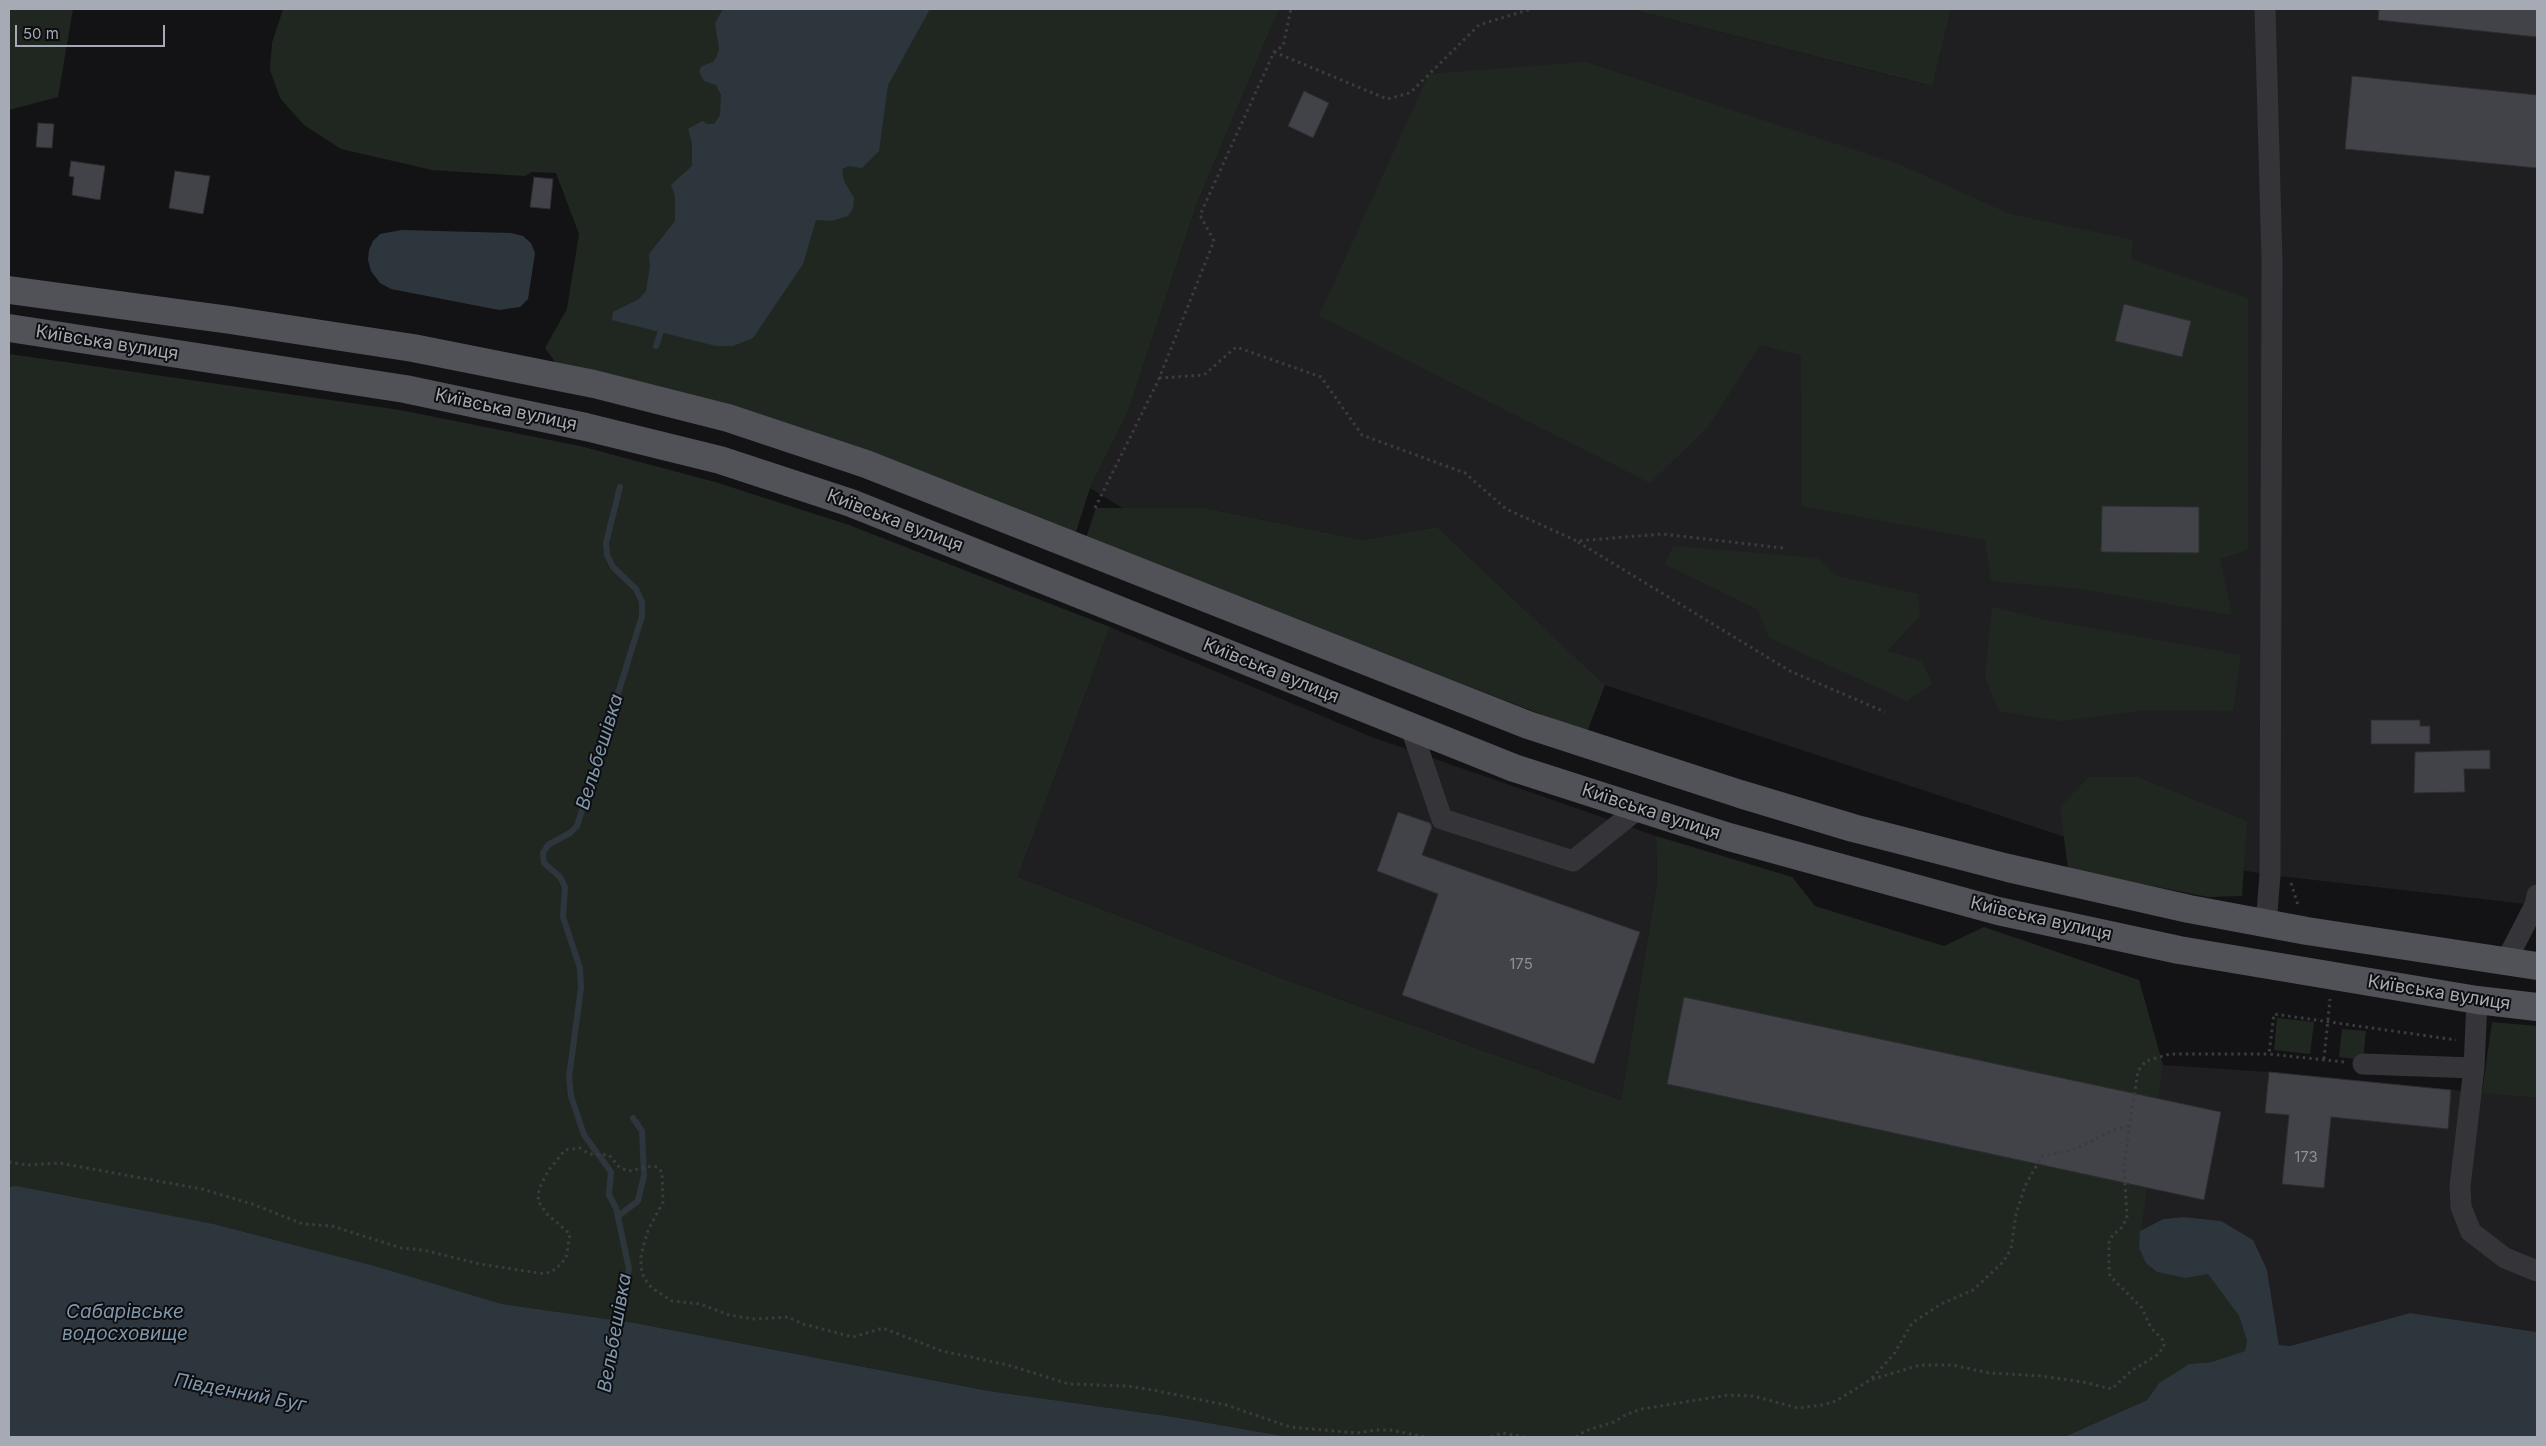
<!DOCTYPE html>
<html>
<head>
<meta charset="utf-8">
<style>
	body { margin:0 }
	#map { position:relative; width:2546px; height:1446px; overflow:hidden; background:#131315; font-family:Inter,sans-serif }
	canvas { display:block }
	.frame { position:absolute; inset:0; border:10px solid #a6aab4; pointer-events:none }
	.scale { position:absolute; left:15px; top:25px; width:150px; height:22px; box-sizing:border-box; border:2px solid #a6aab4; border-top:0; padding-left:6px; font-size:15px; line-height:18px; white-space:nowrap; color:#a6aab4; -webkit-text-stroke:4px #0e0e10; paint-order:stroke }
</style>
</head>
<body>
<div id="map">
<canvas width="2546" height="1446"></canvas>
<div class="frame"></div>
<div class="scale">50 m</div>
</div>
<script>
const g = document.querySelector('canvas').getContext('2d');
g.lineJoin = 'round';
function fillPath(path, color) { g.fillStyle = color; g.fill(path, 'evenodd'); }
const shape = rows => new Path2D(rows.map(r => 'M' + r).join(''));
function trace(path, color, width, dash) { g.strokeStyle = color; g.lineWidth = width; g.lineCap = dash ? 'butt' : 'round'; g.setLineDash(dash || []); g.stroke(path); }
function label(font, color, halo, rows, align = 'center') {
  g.font = font + ' Inter,sans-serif'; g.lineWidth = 4; g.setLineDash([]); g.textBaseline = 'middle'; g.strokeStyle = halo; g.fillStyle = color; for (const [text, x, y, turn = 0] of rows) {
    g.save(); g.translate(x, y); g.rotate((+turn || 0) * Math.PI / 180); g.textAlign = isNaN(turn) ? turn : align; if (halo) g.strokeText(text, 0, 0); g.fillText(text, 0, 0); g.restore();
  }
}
const built = shape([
	[1279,9,1630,9,1931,86,1951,9,2537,9,2537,899,2535,905,2270,875,2112,848,2071,839,1605,685,1437,527,1362,540,1205,508,1124,509,1090,488,1128,412,1196,206],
	[1110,627,1372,737,1656,836,1657,882,1621,1100,1292,982,1018,877],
	[2163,1065,2269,1072,2537,1098,2537,1332,2410,1313,2290,1346,2279,1345,2267,1270,2221,1221,2183,1217,2163,1219,2140,1231]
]);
const green = shape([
	[9,9,73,9,58,97,9,110],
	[283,9,1279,9,1196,206,1128,412,1090,488,1075,535,556,363,545,348,567,309,579,234,556,173,532,172,525,176,432,170,341,149,304,125,280,98,270,70,272,43],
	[1630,9,1951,9,1932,86],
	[1585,62,1901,165,2010,214,2133,240,2131,259,2248,298,2248,550,2220,559,2232,615,2080,589,1991,581,1985,540,1802,506,1801,355,1760,345,1708,427,1650,483,1319,316,1429,74],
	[9,354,400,410,580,446,715,482,849,525,1110,627,1018,877,1292,982,1621,1100,1657,882,1656,836,1792,877,1815,906,1944,946,1984,927,2139,980,2163,1065,2139,1248,2186,1278,2208,1273,2239,1316,2247,1341,2245,1351,2211,1362,2189,1364,2159,1383,2147,1400,2064,1437,1289,1437,1174,1417,989,1391,635,1323,502,1304,375,1266,214,1224,9,1187],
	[1096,508,1205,508,1362,540,1437,527,1605,685,1587,732,1086,538],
	[1673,546,1817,558,1837,576,1918,594,1920,616,1887,651,1922,661,1932,684,1907,701,1769,638,1758,610,1665,564],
	[1992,607,2047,620,2241,655,2233,711,2146,710,2061,721,1999,711,1985,677],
	[2089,777,2137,777,2247,821,2242,896,2208,897,2068,869,2060,807],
	[2277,1018,2314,1022,2310,1054,2274,1050],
	[2492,1022,2537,1026,2537,1098,2482,1093],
	[2342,1029,2366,1031,2363,1060,2339,1057]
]);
const water = shape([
	[723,9,930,9,888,85,879,151,862,168,849,166,842,169,844,181,854,198,853,208,848,216,831,221,816,220,803,264,753,338,733,346,716,346,612,320,613,312,639,299,646,291,650,267,649,254,675,221,675,196,671,185,692,166,692,143,688,129,702,121,708,124,714,124,720,115,721,95,716,85,704,81,699,71,702,66,713,62,717,56,719,48,715,23],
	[402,230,511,233,523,236,531,243,535,253,528,299,520,307,499,310,391,289,380,283,371,271,368,260,369,250,373,241,380,234],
	[16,1186,214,1224,375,1266,502,1304,635,1323,989,1391,1174,1417,1289,1437,9,1437,9,1187],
	[2183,1217,2221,1221,2253,1240,2267,1270,2279,1345,2290,1346,2410,1313,2537,1332,2537,1437,2064,1437,2147,1400,2159,1383,2189,1364,2211,1362,2245,1351,2247,1341,2239,1316,2208,1274,2186,1278,2157,1272,2146,1263,2139,1248,2140,1231,2163,1219]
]);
const stream = shape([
	[656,346,663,325],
	[618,1216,638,1201,644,1175,642,1131,633,1118],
	[617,1327,629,1269,616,1208,609,1195,611,1172,584,1135,571,1096,569,1077,581,988,580,968,563,917,565,887,560,877,544,863,543,853,548,845,570,833,577,826,642,616,642,602,636,589,613,567,607,555,606,543,620,487]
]);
const building = shape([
	[2379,9,2537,9,2537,37,2378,20,2379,9],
	[2352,76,2537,95,2537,168,2345,149,2352,76],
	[1304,91,1329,103,1313,138,1288,126,1304,91],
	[38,123,54,124,52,148,36,147,38,123],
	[71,161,105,166,100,200,72,195,74,177,69,176,71,161],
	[175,171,210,176,203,214,169,208,175,171],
	[534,177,553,179,550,209,530,207,534,177],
	[2124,304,2191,321,2182,357,2115,341,2124,304],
	[2102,506,2199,507,2199,553,2101,552,2102,506],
	[2371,720,2420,720,2420,726,2430,726,2430,744,2371,744,2371,720],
	[2490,750,2490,769,2464,769,2465,792,2414,793,2415,752,2490,750],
	[1398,812,1430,823,1432,827,1422,855,1640,932,1594,1064,1402,995,1438,894,1377,871,1398,812],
	[1684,997,2221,1112,2204,1200,1667,1084,1684,997],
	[2269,1072,2451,1090,2448,1129,2331,1117,2324,1188,2282,1184,2289,1115,2265,1113,2269,1072]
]);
const path = shape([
	[1274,52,1387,99,1410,93,1479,25,1531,9],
	[1159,378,1204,375,1236,347,1321,377,1362,435,1465,473,1506,509,1577,541,1662,534,1783,548],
	[1095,508,1158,381,1214,241,1200,215,1274,52,1283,46,1291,9],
	[1578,542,1790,671,1885,712],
	[2291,883,2298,905],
	[2324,1059,2330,999],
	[2344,1062,2269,1054,2274,1014,2456,1040],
	[9,1162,27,1165,59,1163,202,1189,252,1204,303,1224,332,1226,401,1248,423,1250,480,1264,545,1274,556,1269,566,1258,570,1234,547,1214,538,1201,539,1189,548,1171,565,1150,580,1148,589,1154,609,1155,620,1168,629,1171,652,1166,657,1167,662,1172,663,1202,648,1230,641,1255,641,1267,644,1278,652,1288,672,1301,700,1304,729,1315,754,1319,788,1317,803,1324,853,1337,883,1328,942,1351,1008,1365,1069,1384,1127,1386,1153,1390,1226,1405,1290,1427,1357,1433,1376,1430,1391,1430,1425,1437],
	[1872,1378,1894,1354,1912,1323,1941,1304,1973,1290,2003,1262,2011,1249,2016,1214,2025,1186,2042,1156,2072,1150,2117,1129,2128,1126],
	[1491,1437,1503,1433,1524,1437],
	[1576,1437,1585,1431,1614,1422,1627,1414,1642,1409,1728,1395,1753,1396,1798,1408,1822,1405,1836,1401,1870,1380,1920,1365,1952,1365,1989,1373,2041,1376,2083,1382,2112,1389,2131,1371,2157,1355,2164,1347,2164,1341,2151,1328,2142,1308,2110,1276,2109,1268,2109,1243,2113,1234,2120,1230,2127,1218,2124,1164,2138,1071,2146,1061,2170,1054,2269,1054]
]);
const minor = shape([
	[2265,9,2272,261,2270,875,2266,924],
	[1411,728,1442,819,1573,861,1639,808],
	[2505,963,2535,905,2537,895],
	[2477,1000,2474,1068,2460,1186,2461,1207,2471,1232,2505,1258,2537,1271],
	[2363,1064,2474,1068]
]);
const major = shape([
	[9,290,230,320,413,348,594,384,728,418,866,464,1528,725,1740,794,1853,828,2008,868,2189,909,2307,931,2537,966],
	[9,328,405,389,586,427,720,460,851,503,1514,768,1729,837,1998,911,2179,950,2477,1000,2537,1007]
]);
const numberNames = [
	["175",1521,964],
	["173",2306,1157]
];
const streetNames = [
	["Київська вулиця",107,343,9],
	["Київська вулиця",506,410,12],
	["Київська вулиця",895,521,21],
	["Київська вулиця",1271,671,22],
	["Київська вулиця",1651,812,18],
	["Київська вулиця",2041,919,13],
	["Київська вулиця",2439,993,9]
];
const waterNames = [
	["Вельбешівка",600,752,-73],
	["Сабарівське",125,1312],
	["водосховище",125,1334],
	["Вельбешівка",615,1333,-80],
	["Південний Буг",240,1393,11]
];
fillPath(built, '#1f1f22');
fillPath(green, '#202721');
fillPath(water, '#2e363d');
trace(stream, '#2e363d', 6);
fillPath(building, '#424348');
trace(building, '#2d2d31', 1);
trace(path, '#3b3c40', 3, [2.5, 4]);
trace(minor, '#353539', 21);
trace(major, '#515258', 28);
label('15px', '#8d9099', null, numberNames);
label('18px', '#a6aab4', '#0e0e10', streetNames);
label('italic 19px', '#7f98ad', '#0e0e10', waterNames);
</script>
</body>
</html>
